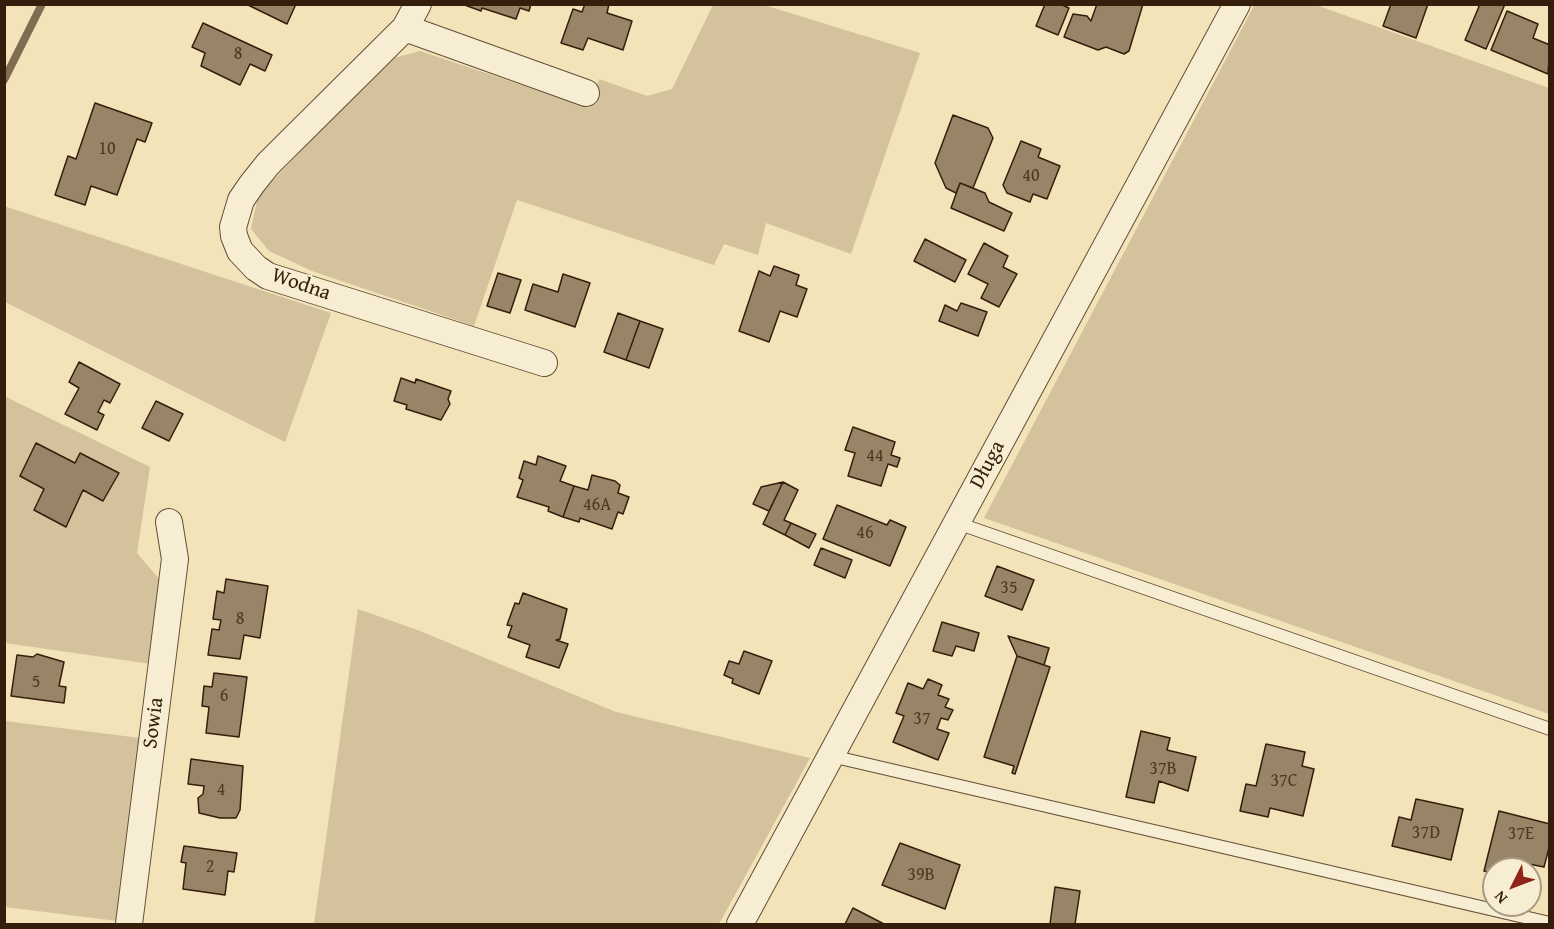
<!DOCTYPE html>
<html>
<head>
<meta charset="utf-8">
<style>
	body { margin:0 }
	#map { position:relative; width:1554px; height:929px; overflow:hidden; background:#f3e3b9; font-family:"Gentium Book Plus",serif }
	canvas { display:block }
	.frame { position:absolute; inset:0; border:6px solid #351e0c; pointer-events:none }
	.north { position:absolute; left:1482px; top:857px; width:60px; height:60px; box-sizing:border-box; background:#f7edd2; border:2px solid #a99a83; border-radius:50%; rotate:228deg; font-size:16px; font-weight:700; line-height:24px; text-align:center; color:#351e0c }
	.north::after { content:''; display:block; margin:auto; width:21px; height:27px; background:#8f2418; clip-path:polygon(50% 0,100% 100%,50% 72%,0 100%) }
</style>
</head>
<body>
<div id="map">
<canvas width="1554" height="929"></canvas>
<div class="frame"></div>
<div class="north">N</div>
</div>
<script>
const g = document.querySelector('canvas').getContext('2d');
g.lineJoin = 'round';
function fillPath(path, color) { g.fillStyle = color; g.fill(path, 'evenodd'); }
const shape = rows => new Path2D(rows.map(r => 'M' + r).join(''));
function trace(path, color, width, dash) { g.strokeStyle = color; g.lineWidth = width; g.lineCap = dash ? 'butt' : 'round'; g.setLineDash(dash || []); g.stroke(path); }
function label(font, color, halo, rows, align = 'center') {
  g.font = font + ' "Gentium Book Plus",serif'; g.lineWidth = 4.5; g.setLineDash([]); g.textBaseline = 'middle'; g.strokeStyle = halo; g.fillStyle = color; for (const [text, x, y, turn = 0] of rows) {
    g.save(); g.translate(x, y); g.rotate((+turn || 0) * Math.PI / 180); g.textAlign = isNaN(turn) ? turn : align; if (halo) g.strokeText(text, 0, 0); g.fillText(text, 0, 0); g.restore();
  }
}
const green = shape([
	[1255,4,1316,5,1549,88,1549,714,984,518],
	[713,5,764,5,920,53,851,254,766,223,758,255,724,244,714,265,517,200,474,326,312,271,269,251,251,229,258,196,390,59,420,51,590,108,599,79,647,96,672,89],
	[4,206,331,313,285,442,5,302],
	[4,396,150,467,137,553,161,581,151,664,5,643],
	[358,609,420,631,616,712,810,758,719,924,314,924],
	[5,721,140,738,117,921,5,907]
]);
const stream = shape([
	[4,80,42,4]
]);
const building = shape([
	[246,4,296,4,287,24,246,4],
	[462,4,531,4,529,11,520,8,516,19,482,8,481,11,462,4],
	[585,4,609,4,607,13,632,21,623,50,588,38,583,50,561,43,573,9,582,12,585,4],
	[1045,4,1060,4,1069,8,1058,35,1036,26,1045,4],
	[1097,4,1143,4,1129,51,1124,54,1106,47,1098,50,1064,37,1073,14,1087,16,1091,21,1097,4],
	[1391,4,1428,4,1416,38,1383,26,1391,4],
	[1480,4,1505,4,1486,49,1465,40,1480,4],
	[1507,11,1538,24,1533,38,1550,45,1548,74,1491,50,1507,11],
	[203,23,272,55,265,71,250,64,240,85,201,66,205,53,192,47,203,23],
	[95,103,152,123,145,142,137,139,117,195,91,186,85,205,55,195,68,156,76,159,95,103],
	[953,115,988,128,993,138,973,188,960,183,956,193,946,188,935,163,953,115],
	[1021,141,1041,149,1038,157,1060,166,1047,199,1033,194,1030,202,1007,193,1003,185,1021,141],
	[960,183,985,193,989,202,1012,213,1004,231,951,208,960,183],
	[925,239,966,260,955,282,914,261,925,239],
	[984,243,1008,256,1003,267,1017,274,999,307,981,298,988,284,968,274,984,243],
	[774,266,799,275,796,285,807,289,797,317,780,311,769,342,739,331,759,271,770,276,774,266],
	[498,273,521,280,510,313,487,306,498,273],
	[563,274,590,283,575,327,525,310,533,284,558,292,563,274],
	[961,303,987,312,978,336,939,321,945,305,957,311,961,303],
	[618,313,640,321,626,360,604,352,618,313],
	[640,321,663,329,649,368,626,360,640,321],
	[79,362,120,384,110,403,104,400,98,412,104,415,97,430,65,414,79,388,69,382,79,362],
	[401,378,415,383,416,379,451,391,448,399,450,404,441,420,406,409,407,405,394,401,401,378],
	[156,401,183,414,169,441,142,428,156,401],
	[853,427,895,442,891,455,900,458,897,467,888,464,881,486,848,476,855,453,845,450,853,427],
	[36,443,75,463,80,453,119,473,103,501,83,490,66,527,34,510,44,489,20,476,36,443],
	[538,456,566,466,560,481,574,486,563,517,548,511,549,507,517,497,523,480,519,478,524,461,536,465,538,456],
	[592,475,615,481,620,485,618,493,629,497,623,514,618,512,612,529,580,518,579,522,563,517,574,486,588,490,592,475],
	[783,482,798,490,784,520,791,523,785,535,763,524,783,482],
	[783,482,769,511,753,504,761,487,783,482],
	[837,505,887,525,890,520,906,527,890,566,823,539,837,505],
	[791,523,816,534,809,548,785,535,791,523],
	[821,548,852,560,845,578,814,565,821,548],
	[997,566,1034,580,1022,610,985,596,997,566],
	[226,579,268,586,260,638,244,635,240,659,208,655,212,629,219,630,221,620,213,619,217,591,224,593,226,579],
	[523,593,567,609,560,639,556,640,568,644,559,668,526,657,530,645,508,637,512,626,507,625,515,603,519,604,523,593],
	[942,622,979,633,974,651,956,646,952,656,933,651,942,622],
	[1008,636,1049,648,1044,665,1017,656,1008,636],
	[744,651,772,661,759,694,732,683,733,679,724,675,729,661,739,664,744,651],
	[37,654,64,662,59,686,66,687,64,703,11,696,17,655,33,657,37,654],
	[1017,656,1050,667,1015,774,1012,773,1014,766,984,757,1017,656],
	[214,673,247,677,239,737,206,733,209,707,202,706,204,686,212,687,214,673],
	[928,679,942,685,938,695,949,699,945,707,953,710,948,720,941,718,937,729,949,733,938,760,893,742,904,716,896,713,908,683,923,689,928,679],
	[1141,731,1170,738,1167,750,1196,757,1188,791,1159,781,1154,803,1126,797,1141,731],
	[1266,744,1305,752,1302,766,1314,769,1303,816,1270,808,1268,817,1240,811,1246,784,1256,786,1266,744],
	[191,759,243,766,240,810,236,818,220,818,199,813,198,798,203,794,204,786,188,784,191,759],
	[1416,799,1463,809,1451,860,1392,846,1399,817,1411,820,1416,799],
	[1499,811,1550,824,1550,844,1544,867,1524,863,1522,869,1494,869,1494,874,1484,871,1499,811],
	[900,843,960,865,945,909,882,885,900,843],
	[184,846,237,853,234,872,228,871,225,895,183,889,186,863,181,862,184,846],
	[1055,887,1080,891,1075,924,1050,924,1055,887],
	[853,908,884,924,845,924,853,908]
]);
const service = shape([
	[957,523,1550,729],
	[831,756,1550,923]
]);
const minor = shape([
	[418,4,405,28,268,164,252,184,241,200,233,227,234,236,240,251,256,268,268,276,544,363],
	[405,28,586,93],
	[129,924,175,559,169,522],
	[740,924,1237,4]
]);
const numberNames = [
	["8",238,54],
	["10",107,149],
	["40",1031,176],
	["44",875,456],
	["46A",597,505],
	["46",865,533],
	["35",1009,588],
	["8",240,619],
	["5",36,682],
	["6",224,696],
	["37",922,719],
	["37B",1163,769],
	["37C",1284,781],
	["4",221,790],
	["37D",1426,833],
	["37E",1521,834],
	["2",210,867],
	["39B",921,875]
];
const streetNames = [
	["Wodna",301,285,19],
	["Długa",988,465,-62],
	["Sowia",154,723,-83]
];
fillPath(green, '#d3c29c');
trace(stream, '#806c50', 8);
fillPath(building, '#988466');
trace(building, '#351e0c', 1.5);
trace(service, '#644f37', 14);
trace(minor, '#644f37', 28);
trace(service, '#f7edd2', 12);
trace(minor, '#f7edd2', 26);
label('18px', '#4e3822', null, numberNames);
label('21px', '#351e0c', '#f7edd2', streetNames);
</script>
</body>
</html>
